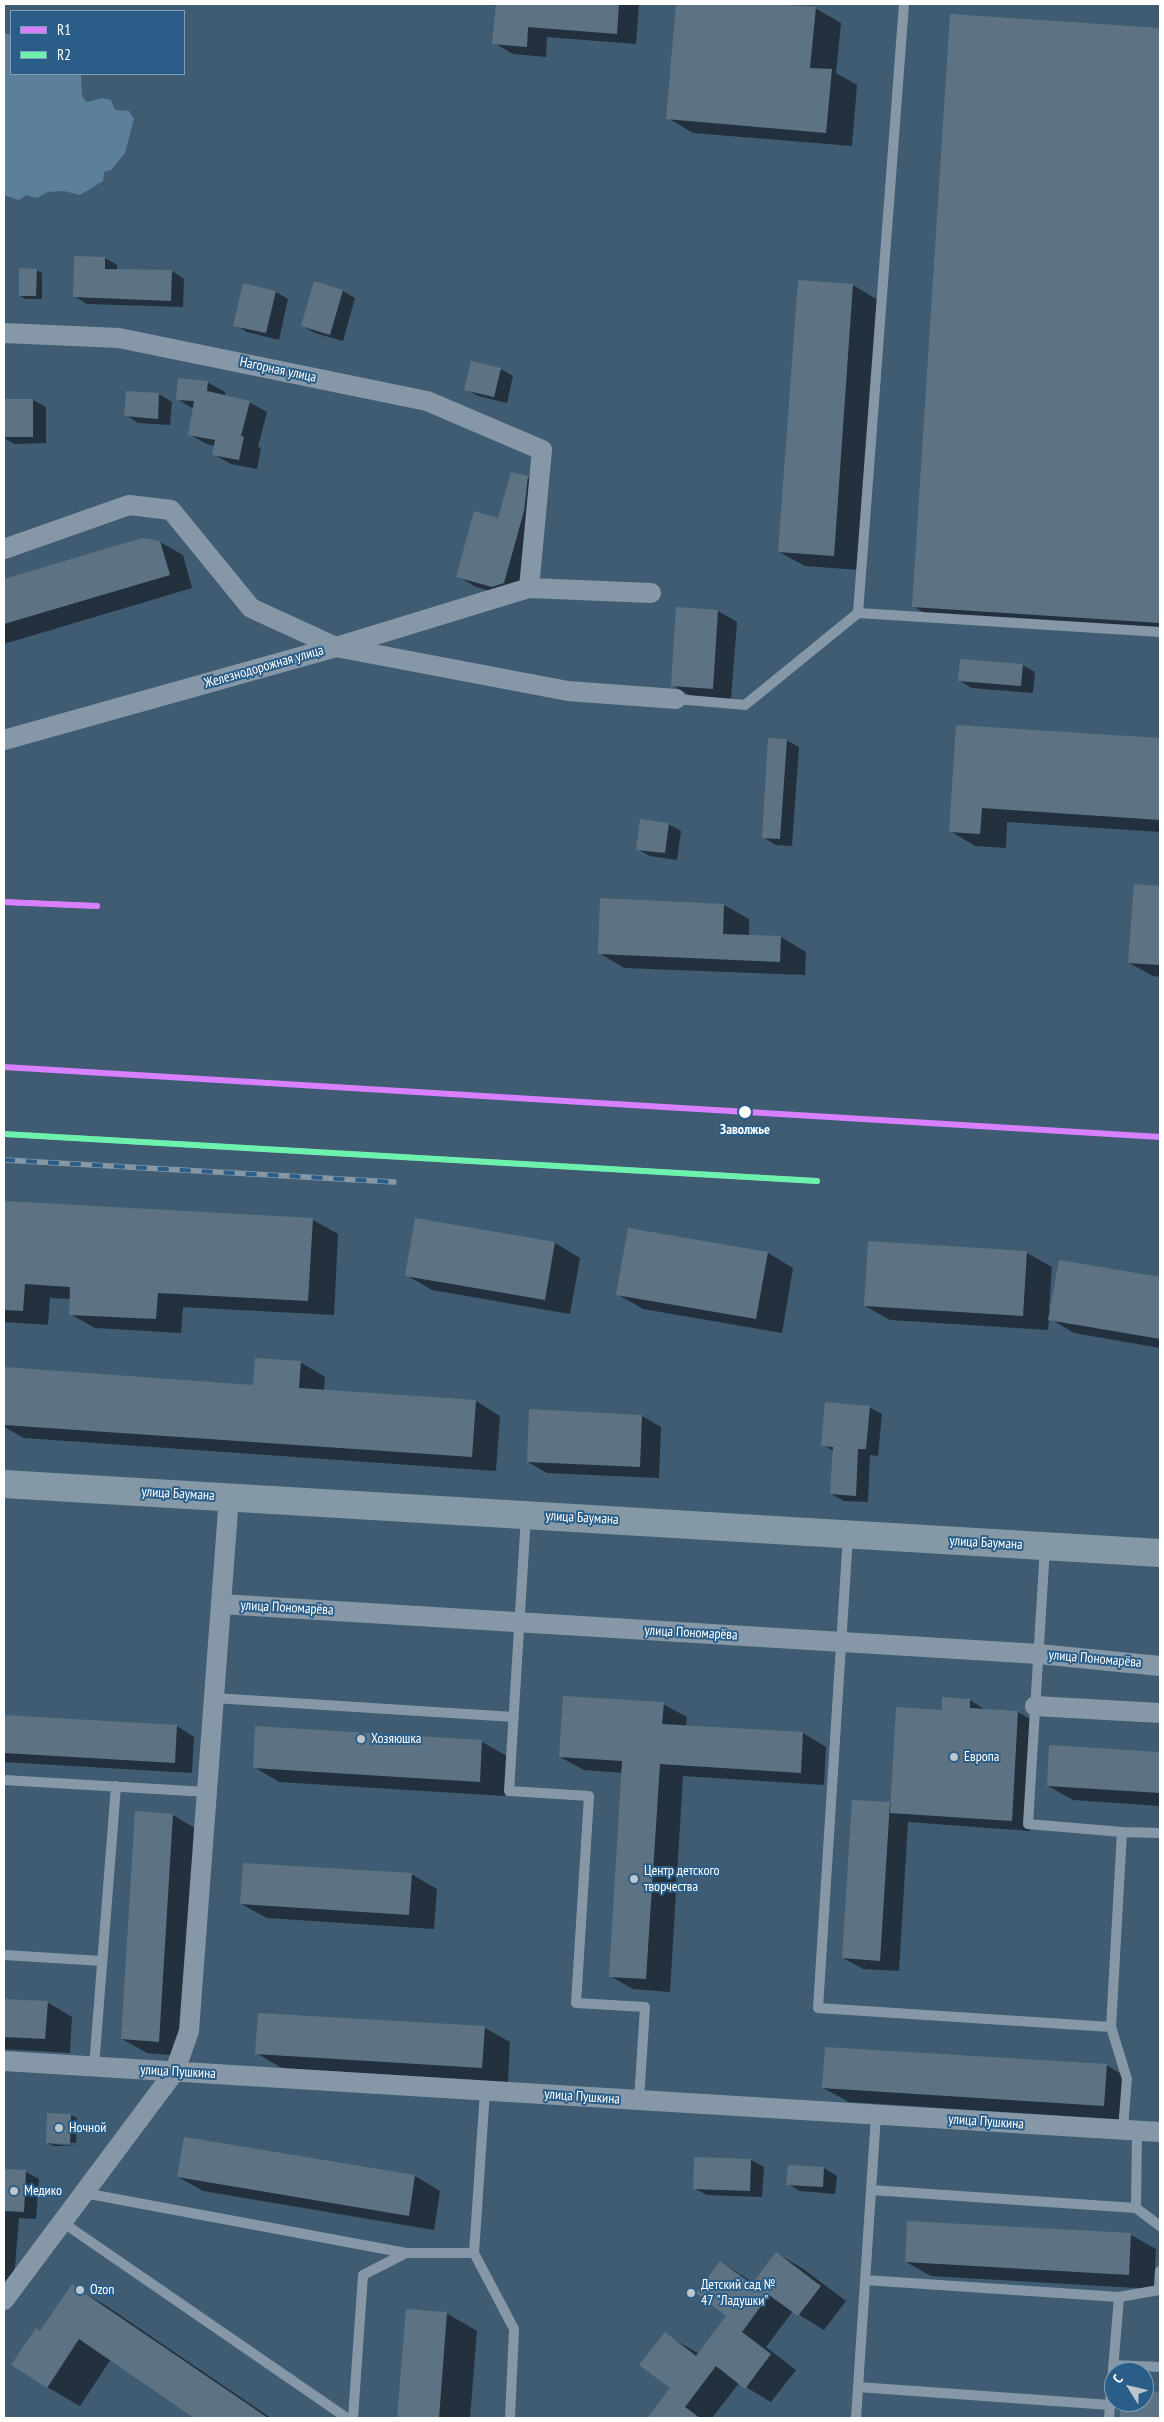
<!DOCTYPE html>
<html>
<head>
<meta charset="utf-8">
<style>
	body { margin:0 }
	#map { position:relative; width:1164px; height:2422px; overflow:hidden; background:#405c72; font-family:"PT Sans Narrow",sans-serif }
	canvas { display:block }
	.frame { position:absolute; inset:0; border:5px solid #fff; pointer-events:none }
	.legend { position:absolute; left:10px; top:10px; width:175px; height:65px; box-sizing:border-box; background:#2a5e88; border:1px solid #7f9eb8; margin:0; padding:6px 9px; list-style:none; font-size:15px; color:#fff }
	.legend li { display:flex; align-items:center; gap:10px; height:25px }
	.legend b { width:25px; border:1px solid #7f9eb8 }
	.north { position:absolute; left:1104px; top:2362px; width:50px; height:50px; box-sizing:border-box; background:#2a5e88; border:1px solid #7f9eb8; border-radius:50%; rotate:306deg; font-size:14px; font-weight:700; line-height:20px; text-align:center; color:#fff }
	.north::after { content:''; display:block; margin:auto; width:18px; height:22px; background:#bcc6ce; clip-path:polygon(50% 0,100% 100%,50% 72%,0 100%) }
</style>
</head>
<body>
<div id="map">
<canvas width="1164" height="2422"></canvas>
<div class="frame"></div>
<ul class="legend">
<li><b style="height:6px;background:#d880ff"></b>R1</li>
<li><b style="height:6px;background:#6df2ae"></b>R2</li>
</ul>
<div class="north">С</div>
</div>
<script>
const g = document.querySelector('canvas').getContext('2d');
g.lineJoin = 'round';
function fillPath(path, color) { g.fillStyle = color; g.fill(path, 'evenodd'); }
const shape = rows => new Path2D(rows.map(r => 'M' + r).join(''));
function trace(path, color, width, dash) { g.strokeStyle = color; g.lineWidth = width; g.lineCap = dash ? 'butt' : 'round'; g.setLineDash(dash || []); g.stroke(path); }
function label(font, color, halo, rows, align = 'center') {
  g.font = font + ' "PT Sans Narrow",sans-serif'; g.lineWidth = 4; g.setLineDash([]); g.textBaseline = 'middle'; g.strokeStyle = halo; g.fillStyle = color; for (const [text, x, y, turn = 0] of rows) {
    g.save(); g.translate(x, y); g.rotate((+turn || 0) * Math.PI / 180); g.textAlign = isNaN(turn) ? turn : align; if (halo) g.strokeText(text, 0, 0); g.fillText(text, 0, 0); g.restore();
  }
}
const water = shape([
	[4,33,11,35,11,74,81,74,82,96,86,102,103,98,111,100,115,110,129,111,134,119,125,153,111,170,104,172,103,181,80,195,64,191,48,192,37,198,26,195,19,200,4,195]
]);
const shadow = shape([
	[497,4,639,4,636,44,547,37,546,57,513,54,494,43],
	[677,4,758,4,815,8,841,23,836,73,857,85,852,146,693,133,668,118],
	[951,16,1160,29,1160,635,938,621,913,606],
	[105,258,117,265,117,270,172,271,184,279,183,307,87,304,74,296],
	[36,270,42,273,42,299,26,299,20,296],
	[244,284,276,292,288,299,279,340,247,332,235,325],
	[853,285,878,300,859,570,805,566,779,552],
	[343,291,355,298,343,341,315,333,302,326],
	[472,362,501,369,513,376,507,403,478,396,466,389],
	[207,382,225,392,225,396,249,402,267,412,258,447,261,448,257,469,231,464,213,454,215,446,207,444,189,434,194,409,177,399],
	[128,392,159,394,172,402,170,425,138,423,126,415],
	[4,400,33,400,46,407,46,443,14,444,4,438],
	[527,477,546,489,523,594,512,597,476,587,457,576],
	[142,540,160,542,183,555,192,588,4,644,4,580],
	[718,611,737,622,731,699,691,696,672,685],
	[1022,665,1035,672,1033,693,972,688,960,681],
	[957,726,1160,740,1160,832,1007,822,1006,848,975,846,950,831],
	[786,740,799,747,792,846,776,845,763,837],
	[668,824,681,831,677,860,650,856,637,849],
	[1135,886,1160,887,1160,977,1153,976,1129,963],
	[724,905,749,919,749,936,781,937,806,952,805,975,624,968,599,953],
	[4,1203,313,1220,338,1234,334,1315,183,1307,181,1333,95,1328,70,1314,71,1299,50,1298,48,1325,4,1322],
	[555,1243,580,1258,570,1314,432,1290,406,1275],
	[768,1253,793,1268,782,1333,643,1309,617,1294],
	[1027,1253,1052,1267,1049,1310,1051,1310,1060,1261,1160,1279,1160,1348,1074,1333,1049,1318,1048,1330,890,1320,865,1306],
	[300,1362,325,1377,324,1391,476,1401,500,1416,496,1471,24,1438,4,1427,4,1369,254,1386],
	[869,1407,882,1414,878,1456,870,1455,868,1502,844,1501,831,1494,834,1451,823,1445],
	[642,1416,661,1427,659,1478,547,1473,528,1462],
	[970,1700,987,1711,1018,1712,1037,1723,1030,1831,908,1822,899,1971,863,1969,843,1958,890,1803,892,1804,943,1712],
	[663,1704,687,1717,686,1727,803,1733,826,1747,824,1785,683,1776,670,1992,633,1989,610,1976,623,1773,584,1770,560,1757],
	[4,1716,177,1726,194,1737,192,1773,4,1762],
	[256,1728,482,1742,507,1756,505,1796,279,1782,254,1767],
	[1050,1746,1160,1753,1160,1806,1073,1800,1048,1786],
	[173,1815,198,1830,184,2056,147,2053,122,2039],
	[411,1874,437,1889,434,1929,267,1918,241,1904],
	[4,2000,47,2002,72,2017,70,2053,4,2049],
	[485,2028,510,2042,508,2082,282,2068,256,2053],
	[1106,2065,1132,2080,1129,2120,849,2102,823,2088],
	[71,2115,77,2118,76,2143,52,2142,52,2144,76,2146,53,2146,47,2142],
	[185,2138,415,2176,440,2191,434,2230,203,2191,178,2177],
	[695,2158,751,2160,764,2167,762,2197,707,2195,694,2188],
	[789,2166,824,2168,837,2176,835,2194,800,2191,788,2184],
	[4,2170,26,2172,39,2179,36,2219,19,2218,13,2291,4,2290],
	[1131,2235,1156,2249,1154,2289,931,2276,906,2262],
	[776,2253,802,2268,846,2301,824,2330,793,2311,766,2347,796,2370,771,2402,739,2383,712,2418,648,2418,671,2388,665,2334,699,2354,728,2316,721,2262,754,2283],
	[72,2286,105,2305,271,2418,196,2418,111,2359,80,2406,47,2387,40,2332],
	[407,2310,446,2313,477,2331,470,2418,399,2418],
	[1144,2392,1160,2393,1160,2418,1121,2418,1122,2402,1144,2402]
]);
const building = shape([
	[496,4,619,4,617,34,528,27,527,47,492,44],
	[676,4,773,4,816,7,810,68,832,69,826,133,666,119],
	[950,14,1160,28,1160,623,912,607],
	[74,256,105,257,105,269,172,270,171,301,73,297],
	[19,268,37,269,36,296,19,296],
	[798,280,853,284,834,556,778,552],
	[314,281,343,290,330,335,301,326],
	[243,283,276,291,266,333,233,326],
	[471,361,501,368,494,397,464,390],
	[178,378,208,381,207,391,250,401,241,436,244,437,239,460,212,455,215,440,188,435,194,401,176,400],
	[126,391,159,393,158,419,124,416],
	[4,399,33,399,33,437,4,437],
	[511,472,528,476,524,511,504,583,492,587,456,577,474,511,498,518],
	[142,538,160,541,170,575,4,624,4,579],
	[676,607,718,610,713,689,671,686],
	[960,659,1023,664,1021,686,958,681],
	[956,725,1160,738,1160,820,982,808,980,834,949,832],
	[768,738,787,739,780,839,762,838],
	[640,819,669,823,665,853,636,850],
	[1134,884,1160,886,1160,965,1128,963],
	[600,898,724,904,723,934,781,936,780,962,598,954],
	[4,1201,313,1218,308,1301,158,1293,156,1319,69,1315,70,1287,25,1284,23,1311,4,1310],
	[415,1218,555,1242,545,1300,405,1276],
	[628,1228,768,1252,756,1319,616,1295],
	[868,1241,1027,1251,1023,1316,864,1306],
	[1059,1260,1160,1277,1160,1339,1048,1320],
	[255,1358,301,1361,299,1388,476,1400,472,1457,4,1425,4,1367,253,1385],
	[825,1402,870,1406,866,1449,858,1449,856,1496,830,1494,833,1447,821,1446],
	[529,1409,642,1415,640,1467,527,1462],
	[563,1696,664,1702,662,1724,803,1732,801,1773,660,1764,646,1979,609,1977,622,1761,559,1757],
	[942,1697,970,1699,970,1708,1018,1711,1012,1821,890,1813,896,1707,942,1710],
	[4,1715,177,1725,175,1763,4,1753],
	[255,1726,482,1740,480,1782,253,1768],
	[1049,1745,1160,1752,1160,1793,1047,1786],
	[852,1800,890,1802,880,1961,842,1958],
	[135,1811,173,1814,159,2042,121,2039],
	[243,1863,412,1873,409,1915,240,1904],
	[4,1999,48,2001,45,2039,4,2037],
	[258,2013,485,2026,482,2068,255,2054],
	[825,2047,1107,2064,1104,2106,822,2088],
	[47,2113,71,2114,70,2144,46,2143],
	[184,2137,415,2175,409,2216,177,2177],
	[694,2157,751,2159,750,2191,693,2189],
	[788,2165,824,2167,823,2187,786,2185],
	[4,2169,26,2170,24,2212,4,2211],
	[907,2221,1131,2233,1129,2275,905,2262],
	[776,2252,821,2286,798,2316,769,2295,742,2332,771,2354,745,2389,716,2366,685,2407,700,2418,647,2418,670,2388,639,2365,665,2332,696,2356,726,2316,696,2293,720,2261,752,2284],
	[72,2284,80,2290,268,2418,194,2418,79,2339,47,2388,11,2365,36,2328,40,2331],
	[406,2309,447,2312,439,2418,397,2418],
	[1144,2391,1160,2392,1160,2418,1120,2418,1120,2402,1144,2402]
]);
const service = shape([
	[904,4,858,613,1160,632],
	[676,699,745,705,858,613],
	[526,1516,509,1791,589,1796,576,2003,645,2007,639,2100],
	[848,1535,818,2008,1111,2027],
	[1045,1547,1028,1824,1122,1832,1111,2027,1127,2079,1123,2130],
	[214,1698,514,1717],
	[4,1780,207,1792],
	[1122,1832,1160,1833],
	[4,1955,102,1961],
	[94,2067,116,1786],
	[485,2091,474,2253,514,2329,510,2418],
	[871,2190,1136,2208,1137,2131],
	[84,2193,406,2253],
	[1136,2208,1160,2226],
	[62,2222,347,2418],
	[865,2280,1119,2297],
	[1113,2365,1160,2367],
	[858,2387,1110,2405],
	[353,2418,363,2275,406,2253,474,2253],
	[856,2418,876,2115],
	[1109,2418,1119,2297,1159,2290,1160,2271]
]);
const minor = shape([
	[4,333,119,338,427,401,542,450,529,588],
	[4,549,129,505,171,510,251,608,336,647,529,588,651,593],
	[4,740,336,647,568,691,676,699],
	[221,1604,1039,1654,1160,1666],
	[1035,1706,1160,1713],
	[4,2061,1160,2132],
	[4,2300,175,2071,189,2031,229,1497]
]);
const primary = shape([
	[4,1484,1160,1553]
]);
const rail = shape([
	[4,902,97,906],
	[4,1134,817,1181],
	[4,1160,394,1182]
]);
const rail1 = shape([
	[4,902,97,906],
	[4,1067,1160,1137]
]);
const rail2 = shape([
	[4,1134,817,1181]
]);
const markers = [
	[745,1112,7,"#fff"],
	[361,1739,5,"#bcc6ce"],
	[954,1757,5,"#bcc6ce"],
	[634,1879,5,"#bcc6ce"],
	[59,2128,5,"#bcc6ce"],
	[14,2191,5,"#bcc6ce"],
	[80,2290,5,"#bcc6ce"],
	[691,2293,5,"#bcc6ce"]
];
const streetNames = [
	["Нагорная улица",278,370,12],
	["Железнодорожная улица",264,667,-16],
	["улица Баумана",178,1494,3],
	["улица Баумана",582,1518,3],
	["улица Баумана",986,1543,3],
	["улица Пономарёва",287,1608,3],
	["улица Пономарёва",691,1633,3],
	["улица Пономарёва",1095,1659,5],
	["улица Пушкина",178,2072,3],
	["улица Пушкина",582,2097,4],
	["улица Пушкина",986,2122,4]
];
const stopNames = [
	["Заволжье",745,1130]
];
const poiNames = [
	["Хозяюшка",371,1739],
	["Европа",964,1757],
	["Центр детского",644,1871],
	["творчества",644,1887],
	["Ночной",69,2128],
	["Медико",24,2191],
	["Детский сад №",701,2285],
	["47 \"Ладушки\"",701,2301],
	["Ozon",90,2290]
];
fillPath(water, '#5c7f9a');
fillPath(shadow, '#0007');
fillPath(building, '#5d7384');
trace(service, '#8698a8', 10);
trace(minor, '#8698a8', 20);
trace(primary, '#8598a5', 28);
trace(rail, '#8698a5', 5.5);
trace(rail, '#2a5e88', 4, [11]);
trace(rail1, '#d880ff', 6);
trace(rail2, '#6df2ae', 6);
for (const [x, y, r, color] of markers) { const dot = new Path2D(); dot.arc(x, y, r, 0, 2 * Math.PI); g.fillStyle = color; g.fill(dot); trace(dot, '#2a5e88', 2); }
label('14px', '#fff', '#2a5e88', streetNames);
label('bold 14px', '#fff', '#2a5e88', stopNames);
label('14px', '#fff', '#2a5e88', poiNames, 'left');
</script>
</body>
</html>
